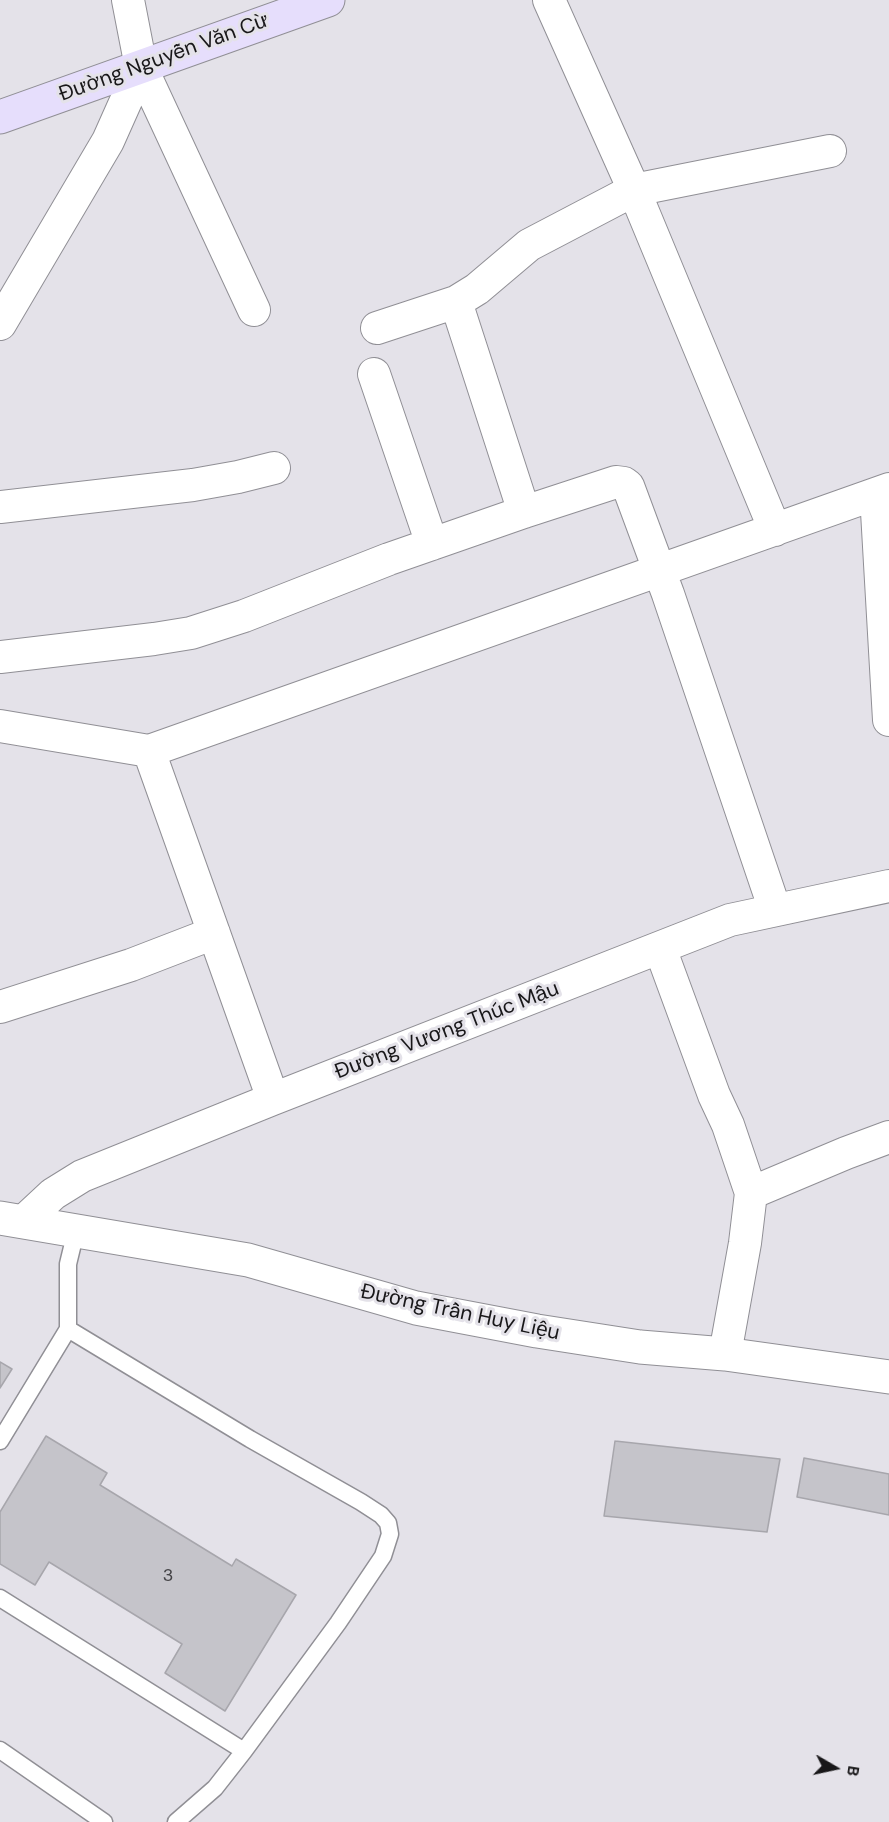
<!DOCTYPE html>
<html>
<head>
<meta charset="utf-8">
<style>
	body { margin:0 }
	#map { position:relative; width:889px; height:1822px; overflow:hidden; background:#e4e2e9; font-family:"DM Sans",sans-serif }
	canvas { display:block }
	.north { position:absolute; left:805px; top:1738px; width:60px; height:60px; -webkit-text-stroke:4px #e4e2e9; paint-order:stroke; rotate:99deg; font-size:16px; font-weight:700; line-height:24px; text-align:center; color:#181719 }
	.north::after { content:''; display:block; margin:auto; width:21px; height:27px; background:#181719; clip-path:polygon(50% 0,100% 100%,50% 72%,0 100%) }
</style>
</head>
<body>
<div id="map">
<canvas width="889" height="1822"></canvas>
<div class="north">B</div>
</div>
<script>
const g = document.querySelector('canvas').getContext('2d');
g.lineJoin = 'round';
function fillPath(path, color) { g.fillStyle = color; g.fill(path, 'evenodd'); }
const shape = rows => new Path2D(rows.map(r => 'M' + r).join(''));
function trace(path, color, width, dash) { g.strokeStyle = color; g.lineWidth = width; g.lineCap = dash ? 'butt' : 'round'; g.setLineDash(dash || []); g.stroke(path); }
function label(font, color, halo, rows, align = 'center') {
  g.font = font + ' "DM Sans",sans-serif'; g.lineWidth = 6; g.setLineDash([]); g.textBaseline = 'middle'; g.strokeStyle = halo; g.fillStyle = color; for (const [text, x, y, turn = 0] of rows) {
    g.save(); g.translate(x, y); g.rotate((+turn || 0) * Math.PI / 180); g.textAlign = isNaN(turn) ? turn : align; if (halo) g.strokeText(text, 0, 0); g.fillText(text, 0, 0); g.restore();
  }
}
const building = shape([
	[0,1362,12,1369,0,1388,0,1362],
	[46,1436,107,1473,100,1485,232,1566,236,1559,296,1595,225,1711,165,1673,182,1644,49,1562,35,1585,0,1564,0,1512,46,1436],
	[615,1441,780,1459,767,1532,604,1516,615,1441],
	[804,1458,889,1474,889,1515,797,1497,804,1458]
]);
const service = shape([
	[68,1329,250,1439,361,1502,381,1515,388,1523,390,1534,383,1556,338,1623,244,1751,215,1788,176,1822],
	[0,1441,68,1329,68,1264,76,1231],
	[0,1598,244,1751],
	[0,1750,104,1822]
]);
const minor = shape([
	[128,0,141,67,254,310],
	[549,0,634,190,775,530],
	[456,302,524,512],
	[0,324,108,141,141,67],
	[377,328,456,302,477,289,529,245,634,190,830,151],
	[374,374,432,544],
	[876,494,889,720],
	[0,507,193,485,238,477,274,468],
	[0,657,154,639,191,633,244,616,389,559,524,512,616,482,624,483,628,486,668,594,775,910],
	[0,726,149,751,889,489],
	[149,751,273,1099],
	[660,948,714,1095,728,1125,751,1193,745,1243,725,1354],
	[0,1007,131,965,214,933],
	[751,1193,846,1153,889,1137],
	[24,1221,53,1194,82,1176,273,1099,730,920,889,886]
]);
const tertiary = shape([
	[0,1218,248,1260,416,1308,537,1331,640,1347,725,1354,889,1377]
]);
const secondary = shape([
	[0,117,328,0]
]);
const numberNames = [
	["3",168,1576]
];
const streetNames = [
	["Đường Nguyễn Văn Cừ",164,58,-20],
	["Đường Vương Thúc Mậu",447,1031,-21],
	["Đường Trần Huy Liệu",460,1313,12]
];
fillPath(building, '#c5c4ca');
trace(building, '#a7a6ac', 1.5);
trace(service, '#908f95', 19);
trace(minor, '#908f95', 34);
trace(tertiary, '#908f95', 35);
trace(secondary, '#908f95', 35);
trace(service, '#fff', 16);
trace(minor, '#fff', 32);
trace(tertiary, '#fff', 33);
trace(secondary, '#e6defc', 33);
label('18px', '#434245', null, numberNames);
label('21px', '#181719', '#e4e2e9', streetNames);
</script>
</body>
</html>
